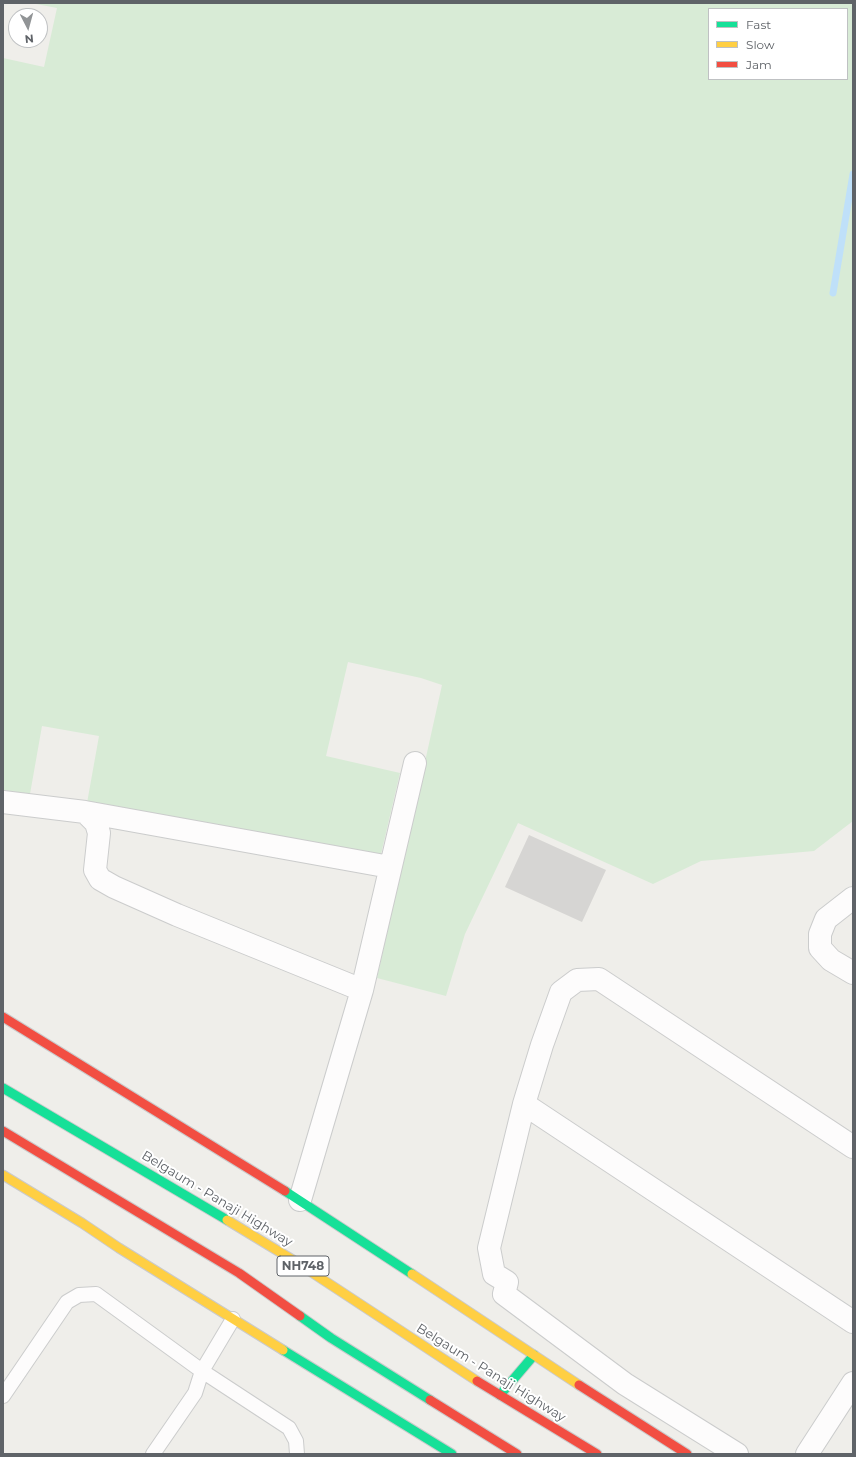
<!DOCTYPE html>
<html>
<head>
<meta charset="utf-8">
<style>
	body { margin:0 }
	#map { position:relative; width:856px; height:1457px; overflow:hidden; background:#efeeea; font-family:Montserrat,sans-serif }
	canvas { display:block }
	.frame { position:absolute; inset:0; border:4px solid #5f6368; pointer-events:none }
	.legend { position:absolute; left:708px; top:8px; width:140px; height:72px; box-sizing:border-box; background:#fff; border:1px solid #bfc1c3; margin:0; padding:5px 7px; list-style:none; font-size:12px; color:#5f6368 }
	.legend li { display:flex; align-items:center; gap:8px; height:20px }
	.legend b { width:20px; border:1px solid #bfc1c3 }
	.north { position:absolute; left:8px; top:8px; width:40px; height:40px; box-sizing:border-box; background:#fff; border:1px solid #bfc1c3; border-radius:50%; rotate:174deg; font-size:11px; font-weight:700; line-height:16px; text-align:center; color:#5f6368 }
	.north::after { content:''; display:block; margin:auto; width:14px; height:18px; background:#919496; clip-path:polygon(50% 0,100% 100%,50% 72%,0 100%) }
</style>
</head>
<body>
<div id="map">
<canvas width="856" height="1457"></canvas>
<div class="frame"></div>
<ul class="legend">
<li><b style="height:5px;background:#16e098"></b>Fast</li>
<li><b style="height:5px;background:#ffcf43"></b>Slow</li>
<li><b style="height:5px;background:#f24e42"></b>Jam</li>
</ul>
<div class="north">N</div>
</div>
<script>
const g = document.querySelector('canvas').getContext('2d');
g.lineJoin = 'round';
function fillPath(path, color) { g.fillStyle = color; g.fill(path, 'evenodd'); }
const shape = rows => new Path2D(rows.map(r => 'M' + r).join(''));
function trace(path, color, width, dash) { g.strokeStyle = color; g.lineWidth = width; g.lineCap = dash ? 'butt' : 'round'; g.setLineDash(dash || []); g.stroke(path); }
function label(font, color, halo, rows, align = 'center') {
  g.font = font + ' Montserrat,sans-serif'; g.lineWidth = 4; g.setLineDash([]); g.textBaseline = 'middle'; g.strokeStyle = halo; g.fillStyle = color; for (const [text, x, y, turn = 0] of rows) {
    g.save(); g.translate(x, y); g.rotate((+turn || 0) * Math.PI / 180); g.textAlign = isNaN(turn) ? turn : align; if (halo) g.strokeText(text, 0, 0); g.fillText(text, 0, 0); g.restore();
  }
}
const green = shape([
	[31,3,853,3,853,821,814,851,701,861,653,884,518,823,465,934,446,996,377,978,442,685,421,678,348,662,326,756,400,773,381,854,87,803,99,736,42,726,30,794,3,790,3,58,44,67,57,8],
	[709,9,847,9,847,79,709,79]
]);
const stream = shape([
	[833,293,853,174]
]);
const building = shape([
	[529,835,606,870,582,922,505,887]
]);
const lane = shape([
	[3,1396,67,1302,79,1295,96,1294,202,1371,289,1428,296,1441,297,1454],
	[153,1454,195,1393,202,1371,233,1319]
]);
const street = shape([
	[3,802,85,812,390,867],
	[85,812,96,823,99,833,95,870,100,879,114,887,177,915,362,990],
	[853,898,826,919,820,934,820,948,831,960,853,973],
	[524,1104,853,1322],
	[300,1200,362,990,415,763],
	[737,1454,625,1384,504,1294,507,1282,494,1274,489,1248,524,1104,542,1045,561,992,577,980,599,979,853,1147],
	[807,1454,853,1383]
]);
const fast = shape([
	[3,1088,227,1220],
	[285,1191,412,1274],
	[300,1316,331,1338,430,1400],
	[283,1350,452,1454],
	[500,1395,534,1355]
]);
const slow = shape([
	[3,1175,82,1223,119,1248,283,1350],
	[227,1220,293,1260,477,1381],
	[412,1274,579,1385]
]);
const jam = shape([
	[3,1017,285,1191],
	[3,1131,239,1273,300,1316],
	[477,1381,597,1454],
	[579,1385,687,1454],
	[430,1400,517,1454]
]);
const shields = [
	[303,1266,52]
];
const shieldNames = [
	["NH748",303,1266]
];
const streetNames = [
	["Belgaum - Panaji Highway",217,1199,31],
	["Belgaum - Panaji Highway",491,1373,32]
];
fillPath(green, '#d8ebd6');
trace(stream, '#bfe0f9', 7);
fillPath(building, '#d6d5d3');
trace(lane, '#cbcccc', 16);
trace(street, '#cbcccc', 24);
trace(fast, '#cacacb', 11);
trace(slow, '#cacacb', 11);
trace(jam, '#cacacb', 11);
trace(lane, '#fdfcfc', 14);
trace(street, '#fdfcfc', 22);
trace(fast, '#16e098', 9);
trace(slow, '#ffcf43', 9);
trace(jam, '#f24e42', 9);
for (const [x, y, w] of shields) { const box = new Path2D(); box.roundRect(x - w / 2, y - 10, w, 20, 3); g.fillStyle = '#fff'; g.fill(box); trace(box, '#5f6368', 1); }
label('bold 12px', '#5f6368', null, shieldNames);
label('13px', '#5f6368', '#fff', streetNames);
</script>
</body>
</html>
